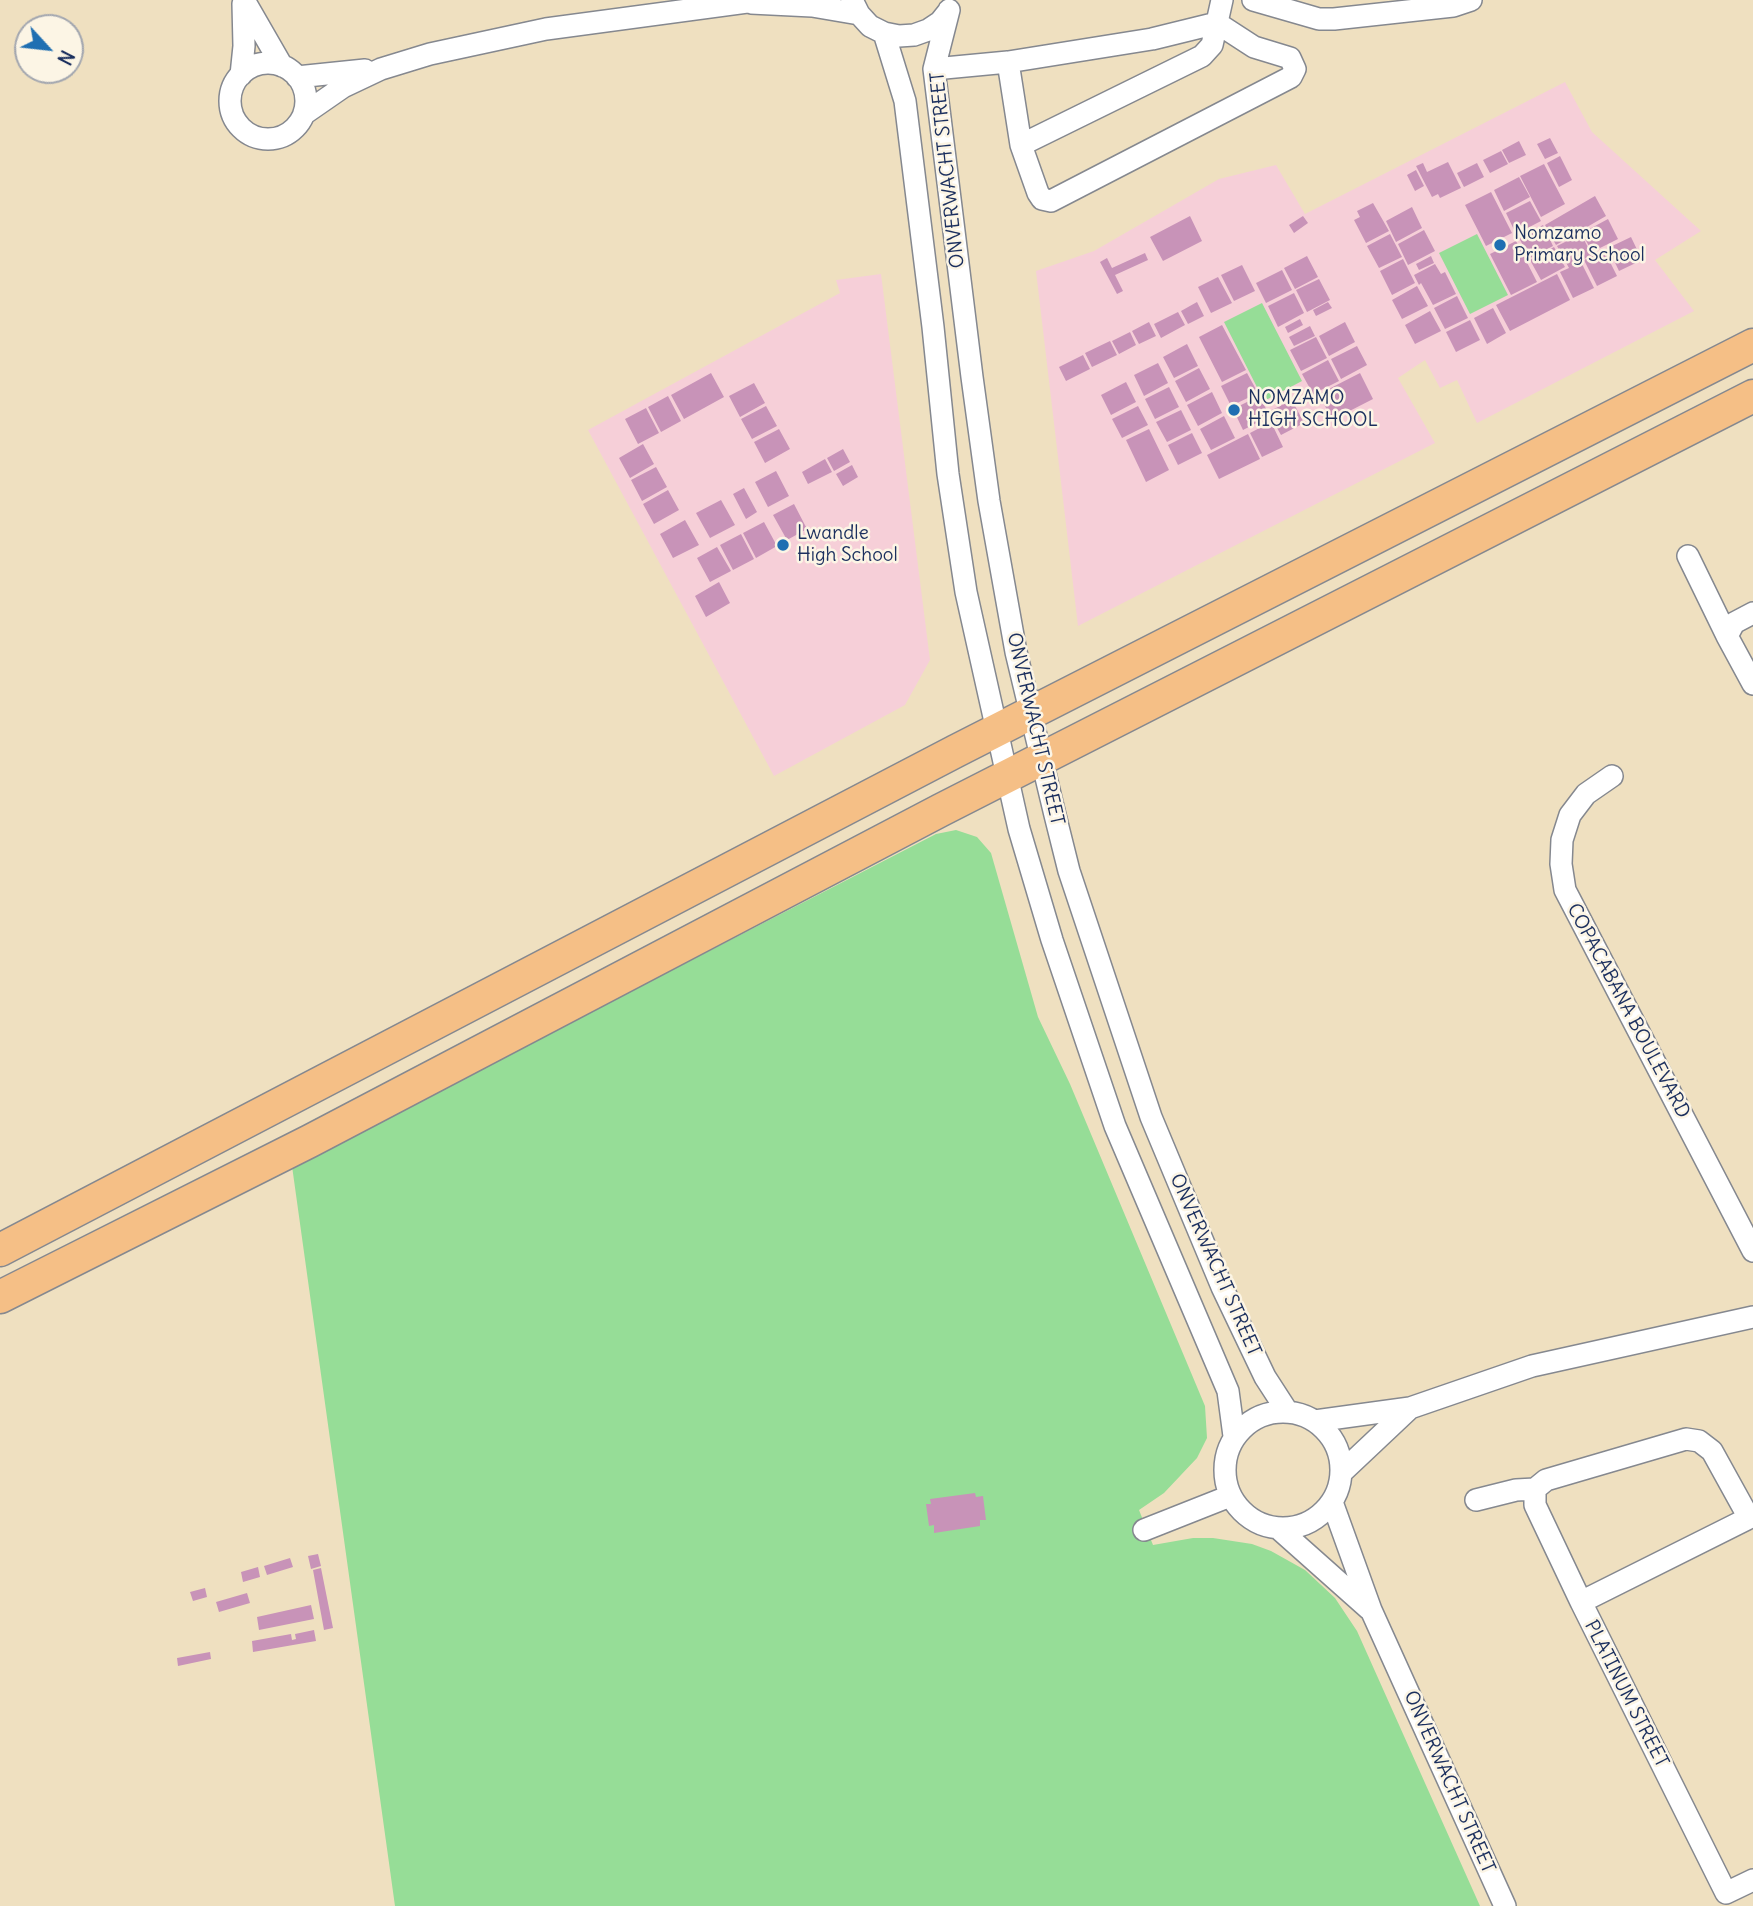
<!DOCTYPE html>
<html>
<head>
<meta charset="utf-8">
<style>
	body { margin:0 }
	#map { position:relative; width:1753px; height:1906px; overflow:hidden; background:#efe0c0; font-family:Delius,sans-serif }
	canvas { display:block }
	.north { position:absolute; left:14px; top:14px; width:70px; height:70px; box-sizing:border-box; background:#fcf5e5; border:2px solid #a2a6af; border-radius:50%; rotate:117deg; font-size:19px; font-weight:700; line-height:28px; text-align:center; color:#1b2f5e }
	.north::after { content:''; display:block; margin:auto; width:24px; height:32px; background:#1f6fb2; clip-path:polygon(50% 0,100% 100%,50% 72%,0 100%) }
</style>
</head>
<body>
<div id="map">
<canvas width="1753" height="1906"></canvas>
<div class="north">N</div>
</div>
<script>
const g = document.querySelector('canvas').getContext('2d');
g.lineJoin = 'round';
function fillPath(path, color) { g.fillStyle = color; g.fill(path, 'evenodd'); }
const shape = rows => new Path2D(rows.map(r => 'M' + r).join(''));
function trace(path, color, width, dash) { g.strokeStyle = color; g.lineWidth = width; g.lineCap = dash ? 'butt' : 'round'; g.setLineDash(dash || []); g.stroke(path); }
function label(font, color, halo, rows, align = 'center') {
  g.font = font + ' Delius,sans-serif'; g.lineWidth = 5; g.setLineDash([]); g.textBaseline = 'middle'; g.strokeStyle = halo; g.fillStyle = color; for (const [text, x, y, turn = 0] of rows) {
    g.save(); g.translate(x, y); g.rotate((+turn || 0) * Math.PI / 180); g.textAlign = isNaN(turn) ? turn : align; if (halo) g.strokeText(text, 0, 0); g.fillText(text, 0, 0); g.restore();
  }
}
const built = shape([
	[1565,82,1592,132,1701,231,1655,260,1694,311,1477,423,1457,380,1440,388,1425,360,1398,378,1435,443,1078,626,1036,271,1094,251,1219,179,1276,165,1305,214],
	[881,274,930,660,905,705,774,776,588,430,840,293,836,280]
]);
const green = shape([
	[1477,234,1508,295,1470,314,1439,253],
	[1262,303,1302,381,1264,401,1224,322],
	[956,830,977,837,991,853,1038,1017,1070,1084,1205,1406,1207,1438,1197,1458,1164,1493,1139,1510,1153,1545,1193,1538,1213,1538,1252,1544,1271,1551,1305,1570,1335,1598,1357,1631,1480,1906,395,1906,292,1166,936,834]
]);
const building = shape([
	[1550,138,1558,153,1545,159,1537,144],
	[1519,141,1526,155,1509,163,1502,150],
	[1501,151,1508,164,1490,173,1483,160],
	[1560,156,1572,180,1559,187,1547,163],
	[1448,162,1461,188,1440,198,1438,194,1432,197,1416,166,1423,163,1427,172],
	[1477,163,1484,177,1464,187,1457,173],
	[1544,164,1565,204,1541,217,1520,176],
	[1416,170,1424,186,1415,191,1407,175],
	[1519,177,1530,197,1504,211,1494,190],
	[1491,192,1512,233,1486,246,1465,205],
	[1595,196,1606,216,1556,245,1545,225],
	[1530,201,1541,221,1516,234,1506,213],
	[1373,203,1389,231,1366,243,1354,220,1360,217,1357,211],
	[1412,207,1422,228,1396,242,1386,221],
	[1190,216,1202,241,1163,261,1150,237],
	[1303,216,1308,223,1294,233,1289,225],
	[1608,219,1618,239,1592,252,1582,233],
	[1543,225,1553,246,1530,258,1519,238],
	[1424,230,1435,251,1408,265,1398,244],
	[1390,234,1402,257,1379,268,1367,246],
	[1581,234,1592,255,1571,266,1581,262,1594,288,1573,298,1560,272,1569,268,1557,246],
	[1631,237,1642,260,1619,271,1608,248],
	[1516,241,1537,282,1511,295,1490,254],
	[1554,247,1565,267,1541,280,1530,260],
	[1604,250,1617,276,1597,286,1584,260],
	[1145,253,1148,260,1115,275,1123,291,1117,294,1100,262,1107,258,1112,268],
	[1307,256,1318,277,1295,289,1284,268],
	[1431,256,1434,263,1419,270,1416,264],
	[1403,259,1415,283,1392,295,1380,271],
	[1435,264,1441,274,1445,272,1456,294,1433,305,1421,283,1419,285,1414,275],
	[1242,265,1255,291,1234,301,1221,275],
	[1282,270,1292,290,1266,303,1256,283],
	[1557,274,1570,300,1510,331,1496,305],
	[1218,277,1232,303,1211,313,1198,287],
	[1319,279,1330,300,1307,312,1296,290],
	[1417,286,1428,306,1402,319,1392,300],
	[1294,293,1304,313,1278,327,1268,306],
	[1457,296,1468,318,1445,329,1434,308],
	[1197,302,1204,316,1188,324,1181,311],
	[1328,302,1332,308,1316,316,1313,310],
	[1493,308,1506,333,1487,344,1474,318],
	[1430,311,1441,331,1415,344,1405,325],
	[1178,312,1185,325,1161,338,1154,324],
	[1300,319,1303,325,1288,333,1285,327],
	[1470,320,1480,340,1456,352,1446,332],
	[1149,322,1156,336,1139,344,1132,331],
	[1345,322,1355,342,1329,356,1319,336],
	[1222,325,1246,370,1222,382,1199,337],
	[1310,326,1315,336,1294,346,1289,337],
	[1130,332,1136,345,1119,354,1112,341],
	[1316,337,1327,358,1301,371,1290,350],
	[1110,341,1117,355,1092,367,1085,353],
	[1187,344,1198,366,1174,378,1163,357],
	[1357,346,1367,365,1341,379,1331,359],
	[1083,355,1090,369,1066,381,1059,367],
	[1328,360,1339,381,1313,394,1302,374],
	[1158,363,1168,383,1144,396,1134,375],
	[1199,368,1210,389,1186,402,1175,381],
	[711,373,724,397,684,419,671,395],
	[1247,373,1258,393,1231,406,1221,386],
	[1360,373,1373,399,1332,420,1319,394],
	[1126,382,1136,402,1111,415,1101,395],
	[754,383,765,403,740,417,729,396],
	[1169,387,1179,407,1155,419,1145,399],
	[1212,392,1222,413,1198,426,1187,405],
	[668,396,681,421,661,432,648,407],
	[1259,396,1270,416,1243,430,1233,409],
	[1292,400,1304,423,1281,435,1268,412],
	[766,406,777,426,752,439,741,419],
	[1138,406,1148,425,1122,438,1112,419],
	[646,408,659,433,638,444,625,419],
	[1181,410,1191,430,1167,442,1156,422],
	[1224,416,1235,438,1211,450,1200,429],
	[1271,422,1283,447,1262,457,1250,433],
	[779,429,790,449,765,463,754,442],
	[1149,429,1169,470,1146,482,1126,440],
	[1192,433,1202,453,1178,465,1168,445],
	[1248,434,1260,459,1219,479,1207,455],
	[643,444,654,464,630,478,619,458],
	[843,449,850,462,834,471,827,458],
	[825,459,832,472,808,484,802,472],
	[852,465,858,477,843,486,836,474],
	[656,467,667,487,642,501,631,480],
	[776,471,789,496,768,507,755,482],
	[744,488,757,512,746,519,733,494],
	[668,490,679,510,654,524,643,504],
	[721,500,735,525,710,538,696,513],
	[794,504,807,529,787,540,773,515],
	[685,520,699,545,673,558,660,534],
	[764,522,777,546,756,558,743,533],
	[741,534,754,559,733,570,720,545],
	[717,547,731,571,710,582,697,558],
	[719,582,730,603,706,617,695,596],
	[975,1493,976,1497,983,1496,986,1520,980,1520,980,1526,934,1533,934,1525,929,1526,926,1504,931,1504,930,1499],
	[318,1554,321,1566,311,1569,308,1556],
	[290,1558,293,1567,267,1575,264,1566],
	[258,1567,260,1577,243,1582,241,1572],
	[321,1568,333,1628,324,1630,313,1570],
	[205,1588,207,1597,193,1601,190,1592],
	[247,1593,250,1603,219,1612,216,1602],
	[311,1605,314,1619,259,1630,257,1617],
	[314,1630,316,1641,253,1652,252,1641,291,1634,292,1640,296,1639,295,1634],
	[210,1652,211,1659,178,1666,177,1658]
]);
const minor = shape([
	[244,0,282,66],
	[852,0,859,14,870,26,884,33,899,36,914,35,928,30,940,22,948,12],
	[1253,0,1319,19,1334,19,1453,6,1471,0],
	[751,3,812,6,859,14],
	[949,10,934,69,972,377,989,501,1016,652,1055,815,1069,871,1151,1117,1222,1287,1265,1377,1287,1411],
	[884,33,905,101,933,327,948,474,966,592,1019,829,1052,940,1115,1126,1228,1391,1234,1436],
	'230 101a38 38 0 1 1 76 0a38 38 0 1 1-76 0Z',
	[934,69,1008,62,1152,39,1217,23,1254,47,1290,58,1295,69,1291,77,1051,201,1042,199,1038,193,1021,145,1008,62],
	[241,75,244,46,243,4],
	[297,77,365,70],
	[304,114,343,87,381,69,430,54,546,29,762,0],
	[1021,145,1202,56,1212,45,1222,0],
	[1688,556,1727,636],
	[1753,613,1734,623,1727,636,1753,684],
	[1612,776,1586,794,1570,815,1562,840,1561,864,1565,890,1753,1251],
	'1225 1470a58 58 0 1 1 116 0a58 58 0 1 1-116 0Z',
	[1315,1421,1410,1408,1532,1366,1753,1317],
	[1341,1473,1410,1408],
	[1476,1500,1516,1490,1535,1489],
	[1332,1502,1371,1610,1505,1906],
	[1753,1516,1581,1602,1726,1893,1753,1880],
	[1279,1529,1369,1609],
	[1144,1530,1230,1496],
	[1581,1602,1535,1505,1535,1489,1546,1480,1686,1439,1699,1441,1712,1451,1749,1518]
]);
const highway = shape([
	[0,1250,956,751,1753,345],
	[0,1297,310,1141,941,810,1753,396]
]);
const markers = [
	[1500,245,7,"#1f6fb2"],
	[1234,410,7,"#1f6fb2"],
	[783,545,7,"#1f6fb2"]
];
const streetNames = [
	["ONVERWACHT STREET",948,170,-96],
	["ONVERWACHT STREET",1035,729,77],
	["COPACABANA BOULEVARD",1628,1011,62],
	["ONVERWACHT STREET",1215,1265,66],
	["PLATINUM STREET",1626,1694,63],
	["ONVERWACHT STREET",1449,1782,66]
];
const poiNames = [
	["Nomzamo",1514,234],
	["Primary School",1514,256],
	["NOMZAMO",1248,399],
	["HIGH SCHOOL",1248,421],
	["Lwandle",797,534],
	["High School",797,556]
];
fillPath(built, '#f6cfd8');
fillPath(green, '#96dd97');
fillPath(building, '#c893b8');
trace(minor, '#85888f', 24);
trace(highway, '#85888f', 35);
trace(minor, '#fff', 21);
trace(highway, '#f5bf86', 32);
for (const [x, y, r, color] of markers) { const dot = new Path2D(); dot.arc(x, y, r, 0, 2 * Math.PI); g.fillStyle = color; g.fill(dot); trace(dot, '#fcf5e5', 2.5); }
label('19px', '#1b2f5e', '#fcf5e5', streetNames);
label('19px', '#1b2f5e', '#fcf5e5', poiNames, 'left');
</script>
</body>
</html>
